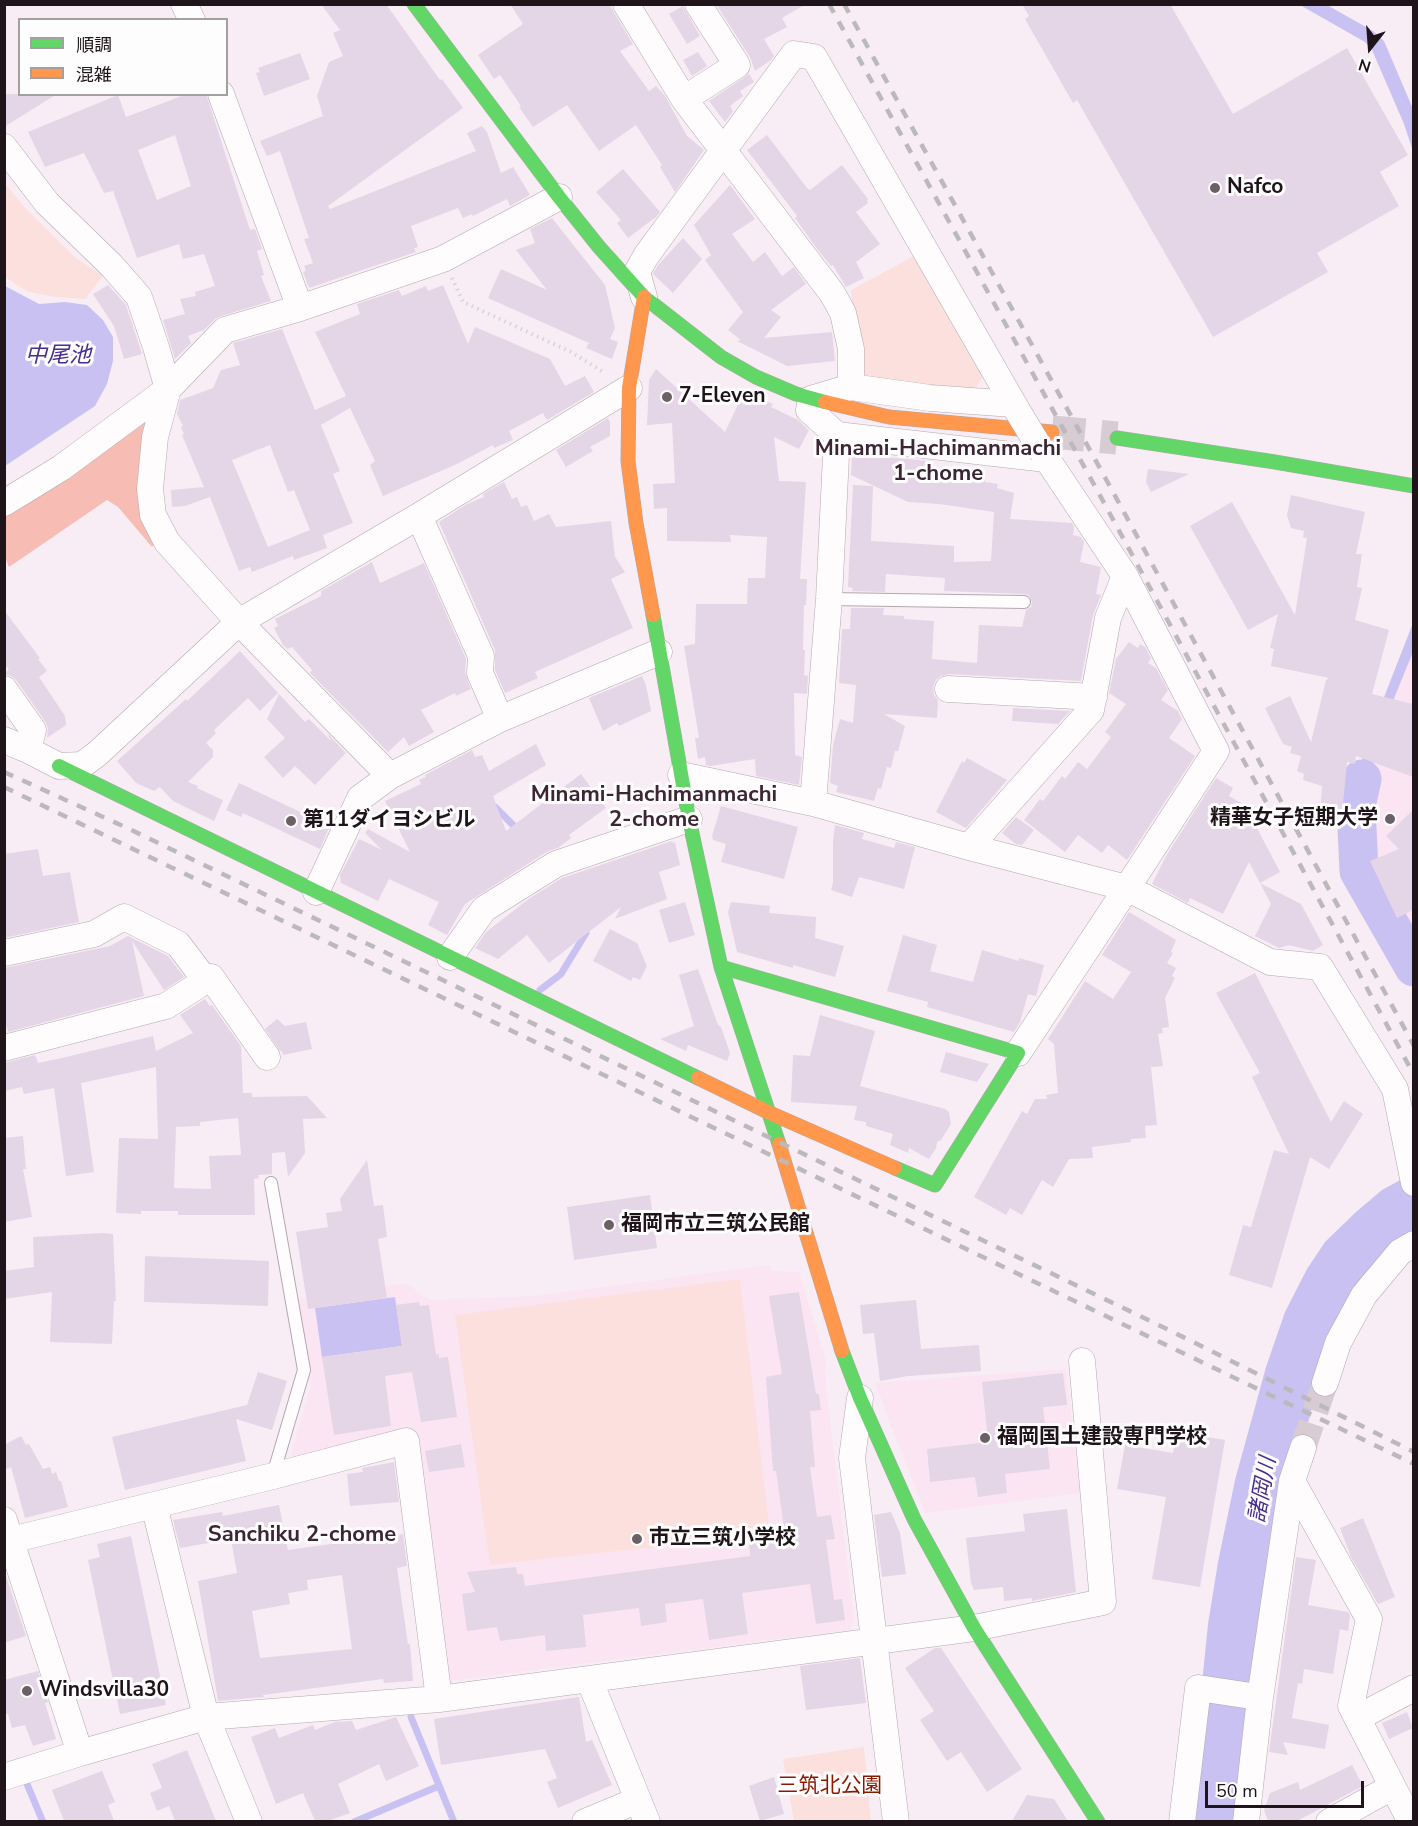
<!DOCTYPE html>
<html>
<head>
<meta charset="utf-8">
<style>
	body { margin:0 }
	#map { position:relative; width:1418px; height:1826px; overflow:hidden; background:#f8edf4; font-family:"Nunito Sans","Noto Sans JP",sans-serif }
	canvas { display:block }
	.frame { position:absolute; inset:0; border:6px solid #1e141a; pointer-events:none }
	.legend { position:absolute; left:18px; top:18px; width:210px; height:78px; box-sizing:border-box; background:#fdfdfd; border:2px solid #a4a0a2; margin:0; padding:8px 10px; list-style:none; font-size:18px; color:#1e141a }
	.legend li { display:flex; align-items:center; gap:12px; height:30px }
	.legend b { width:30px; border:2px solid #a4a0a2 }
	.north { position:absolute; left:1340px; top:18px; width:60px; height:60px; -webkit-text-stroke:4px #fdfdfd; paint-order:stroke; rotate:197deg; font-size:16px; font-weight:700; line-height:24px; text-align:center; color:#1e141a }
	.north::after { content:''; display:block; margin:auto; width:21px; height:27px; background:#1e141a; clip-path:polygon(50% 0,100% 100%,50% 72%,0 100%) }
	.scale { position:absolute; left:1205px; top:1781px; width:159px; height:27px; box-sizing:border-box; border:3px solid #1e141a; border-top:0; padding-left:8px; font-size:18px; line-height:21px; white-space:nowrap; color:#1e141a; -webkit-text-stroke:4px #fdfdfd; paint-order:stroke }
</style>
</head>
<body>
<div id="map">
<canvas width="1418" height="1826"></canvas>
<div class="frame"></div>
<ul class="legend">
<li><b style="height:8px;background:#63d668"></b>順調</li>
<li><b style="height:8px;background:#ff974d"></b>混雑</li>
</ul>
<div class="north">N</div>
<div class="scale">50 m</div>
</div>
<script>
const g = document.querySelector('canvas').getContext('2d');
g.lineJoin = 'round';
function fillPath(path, color) { g.fillStyle = color; g.fill(path, 'evenodd'); }
const shape = rows => new Path2D(rows.map(r => 'M' + r).join(''));
function trace(path, color, width, dash) { g.strokeStyle = color; g.lineWidth = width; g.lineCap = dash ? 'butt' : 'round'; g.setLineDash(dash || []); g.stroke(path); }
function label(font, color, halo, rows, align = 'center') {
  g.font = font + ' "Nunito Sans","Noto Sans JP",sans-serif'; g.lineWidth = 6; g.setLineDash([]); g.textBaseline = 'middle'; g.strokeStyle = halo; g.fillStyle = color; for (const [text, x, y, turn = 0] of rows) {
    g.save(); g.translate(x, y); g.rotate((+turn || 0) * Math.PI / 180); g.textAlign = isNaN(turn) ? turn : align; if (halo) g.strokeText(text, 0, 0); g.fillText(text, 0, 0); g.restore();
  }
}
const built = shape([
	[1413,652,1413,954,1367,849,1367,788,1386,718],
	[769,1265,772,1271,799,1272,826,1360,825,1376,854,1619,850,1630,449,1681,414,1431,293,1460,291,1453,311,1386,299,1299,406,1283,429,1300,536,1296],
	[1066,1369,1080,1493,925,1513,875,1383]
]);
const green = shape([
	[5,184,27,210,76,258,103,276,85,299,56,297,28,292,5,277],
	[916,255,984,374,973,393,861,378,851,290],
	[740,1279,770,1534,490,1565,455,1315],
	[864,1747,871,1821,794,1821,783,1759]
]);
const forest = shape([
	[152,408,158,541,152,547,118,507,107,500,9,567,5,557,5,512]
]);
const water = shape([
	[1300,5,1327,5,1373,31,1384,41,1413,109,1413,151,1404,124,1372,50,1365,42],
	[5,286,39,304,65,302,87,305,103,320,113,337,113,361,107,384,95,406,5,466],
	[1413,623,1413,652,1386,718,1368,781,1356,777,1377,715],
	[1413,1173,1413,1233,1333,1330,1282,1519,1241,1821,1188,1822,1208,1624,1218,1562,1235,1480,1266,1367,1285,1312,1307,1269,1325,1242,1356,1212,1382,1190],
	[395,1297,402,1346,322,1357,315,1308]
]);
const stream = shape([
	[495,807,519,831],
	[540,990,561,974,586,933,582,930],
	[411,1717,454,1822],
	[27,1784,43,1822],
	[354,1822,439,1786]
]);
const river = shape([
	[1362,779,1356,806,1359,871,1414,967]
]);
const building = shape([
	[321,4,386,4,440,80,442,79,463,108,328,206,330,209,476,151,467,133,482,126,487,132,501,173,513,167,530,195,510,206,507,199,473,216,472,214,463,218,458,208,411,226,418,247,414,248,416,252,309,288,303,272,306,271,304,266,313,263,304,239,309,238,280,151,267,156,260,141,323,116,317,96,329,62,343,56,333,33,340,30],
	[510,4,609,4,633,44,620,51,649,91,656,86,665,96,687,136,704,150,675,192,660,167,662,165,636,125,599,151,567,105,533,127,519,107,521,106,500,75,494,79,478,55,523,24],
	[716,4,806,4,782,18,787,27,764,39,774,56,771,60,755,71,750,57],
	[1022,4,1170,4,1233,114,1347,48,1408,155,1380,172,1399,206,1317,253,1328,272,1213,337,1077,100,1073,103,1025,19,1029,16],
	[683,6,700,36,687,44,669,14],
	[698,52,707,66,692,76,683,60],
	[300,53,310,79,264,96,256,73,260,72,258,68],
	[749,74,754,82,740,91,743,96,730,106,733,111,725,122,709,101],
	[4,94,57,94,4,127],
	[187,94,206,94,250,230,255,229,262,249,257,251,264,275,261,276,271,301,221,316,215,319,204,330,188,336,191,343,175,359,163,320,185,314,180,299,196,296,195,292,215,286,204,254,183,259,179,244,137,258,113,191,104,193,84,153,45,167,28,132,118,95,126,117],
	[175,135,191,186,157,200,138,150],
	[767,135,807,188,810,190,842,165,868,199,867,201,868,203,856,212,880,244,856,262,864,278,846,287,833,265,831,266,818,250,795,218,797,216,747,150],
	[623,169,660,212,656,217,628,238,617,223,621,220,596,192],
	[730,185,755,219,732,234,753,262,765,252,782,276,794,267,806,284,771,310,781,317,764,338,832,332,835,361,787,366,737,341,741,340,728,330,743,312,705,260,711,255,694,225],
	[552,218,605,285,615,328,610,339,618,342,612,359,586,348,589,343,488,298,501,269,547,290,516,250,535,243,530,229],
	[683,238,702,259,673,293,653,274,658,265],
	[108,285,126,305,142,354,124,359,114,326,93,294],
	[443,285,468,344,475,327,550,359,565,386,585,376,594,392,547,420,543,413,509,431,513,440,494,448,493,445,457,464,383,496,370,465,375,461,350,408,321,425,340,471,333,474,353,523,323,535,327,548,294,560,293,556,252,572,250,567,239,571,210,497,185,506,172,507,171,490,204,487,182,435,184,434,181,427,183,426,177,414,180,400,213,388,221,370,240,365,233,343,282,329,315,410,346,396,315,332,360,314,357,304,399,290,402,296,426,286,428,291],
	[270,445,288,492,294,490,310,530,268,547,232,460],
	[656,369,725,432,744,392,773,404,771,407,798,420,809,430,799,449,774,437,779,481,806,482,800,579,807,579,806,605,804,605,803,650,805,650,804,675,808,676,807,694,794,693,795,755,802,757,799,785,756,776,755,759,710,766,706,765,705,757,698,759,695,738,699,738,684,646,695,644,696,604,747,604,748,578,765,578,767,537,730,535,731,542,667,541,667,508,654,509,653,484,675,483,672,423,647,425,649,380],
	[608,418,610,422,610,436,590,447,593,451,566,467,556,450],
	[852,454,929,461,929,467,986,478,985,482,998,484,997,488,1014,493,1010,519,1072,523,1074,527,1073,535,1081,537,1084,542,1080,562,1101,567,1096,594,1101,595,1093,615,1081,681,949,674,941,676,936,680,933,688,934,695,938,700,937,718,884,714,905,726,898,751,895,751,891,768,887,767,881,789,878,788,874,801,836,792,838,786,830,783,833,745,840,719,853,723,856,685,839,683,842,629,850,629,851,608,884,608,883,615,904,616,904,619,934,621,932,659,977,663,979,625,1022,627,1026,610,1031,607,1032,602,1029,595,1024,594,944,591,945,578,886,574,885,592,852,591,853,588,848,587,853,485,873,486,871,541,954,546,954,562,991,561,994,512,939,504,908,502,851,475],
	[1148,469,1189,474,1151,492,1146,482],
	[504,482,512,499,517,497,521,507,527,505,534,521,549,514,556,527,611,521,615,557,625,572,611,579,633,628,535,672,538,678,505,693,495,670,495,650,439,522,467,504,484,497,483,494],
	[1291,495,1365,512,1356,554,1362,554,1357,587,1362,588,1355,620,1389,630,1372,694,1413,704,1413,777,1356,756,1355,764,1347,762,1341,825,1331,826,1320,815,1322,786,1303,780,1304,774,1297,771,1301,756,1290,753,1292,747,1283,744,1265,708,1290,696,1311,742,1326,680,1329,678,1271,666,1274,649,1270,648,1278,614,1248,630,1190,526,1232,502,1295,615,1307,538,1303,537,1304,531,1291,528,1287,515],
	[372,562,380,583,424,563,466,659,465,673,471,689,456,696,455,693,421,710,434,732,409,746,404,737,388,752,310,673,312,670,292,647,287,649,283,645,274,628,278,626,275,619,321,596,321,591],
	[4,610,40,658,38,659,47,671,39,677,65,716,66,725,47,738,48,728,45,721,16,680,11,676,4,674,9,669,4,664],
	[1129,642,1138,648,1140,644,1145,647,1151,658,1148,663,1156,668,1168,690,1161,700,1178,711,1182,719,1169,738,1195,756,1127,860,1108,845,1102,853,1078,835,1065,852,1024,820,1040,799,1043,801,1062,776,1065,779,1078,762,1087,769,1111,737,1105,732,1126,704,1109,693,1116,659],
	[240,651,278,693,260,711,248,698,214,730,216,733,206,743,213,750,213,757,188,782,198,786,197,788,223,800,214,821,173,801,160,787,154,791,136,783,117,761,186,699,187,701],
	[642,676,646,685,651,711,619,726,617,723,603,731,589,698],
	[279,694,305,722,309,719,331,741,327,733,346,753,315,785,295,766,283,778,264,757,285,738,267,719],
	[1013,708,1070,711,1058,724,1012,721],
	[536,744,546,765,493,796,506,831,581,774,606,808,569,835,571,838,558,848,548,851,465,904,447,935,428,925,439,902,389,879,378,901,341,883,340,875,359,839,382,850,365,833,368,829,410,852,385,801,421,784,419,780,426,777,425,775,472,750,475,757,482,755,489,771],
	[967,758,1007,780,966,828,936,812,962,761,964,763],
	[1216,778,1233,788,1229,796,1245,805,1280,872,1260,883,1301,904,1323,945,1313,951,1289,945,1279,948,1255,936,1271,904,1249,862,1223,914,1190,898,1188,903,1152,884,1166,856],
	[239,783,330,826,320,849,243,813,241,817,226,810],
	[721,806,798,827,784,879,721,862,726,844,713,840,712,836],
	[1413,810,1413,910,1397,918,1370,861,1399,849,1386,836],
	[1016,817,1034,830,1022,845,1016,844,1002,833],
	[835,825,864,833,862,839,894,848,896,842,915,847,904,889,859,877,852,897,831,890,833,883,833,842],
	[672,841,673,843,675,842,680,865,659,872,667,899,615,919,621,907,549,963,527,935,498,959,475,948,486,932,530,898,562,878],
	[38,849,43,876,70,872,79,922,4,938,4,854],
	[685,902,695,935,669,943,659,910],
	[731,902,770,906,769,913,816,917,815,938,844,946,835,977,793,965,793,968,737,952,728,912],
	[1129,912,1176,940,1171,952,1173,953,1167,963,1176,968,1172,976,1175,978,1165,998,1169,1027,1162,1028,1163,1033,1158,1034,1163,1066,1151,1067,1157,1125,1145,1126,1146,1138,1131,1139,1131,1142,1092,1147,1093,1158,1069,1159,1053,1187,1042,1180,1022,1215,1010,1208,1006,1215,974,1197,1022,1111,1027,1114,1035,1099,1047,1099,1046,1095,1058,1093,1054,1044,1048,1039,1085,981,1113,999,1131,972,1102,955],
	[610,929,637,943,647,966,640,980,633,977,631,981,593,961],
	[903,935,937,945,930,971,973,982,982,950,1019,961,1019,958,1044,965,1036,996,1028,994,1020,1022,1014,1032,927,1007,928,1002,887,991],
	[128,936,168,956,184,977,164,990,132,941,144,996,8,1032,4,1018,4,968,110,946],
	[698,969,718,1025,721,1027,730,1053,727,1061,688,1045,686,1051,660,1039,694,1026,679,975],
	[1255,973,1331,1122,1344,1101,1363,1114,1329,1169,1310,1157,1272,1288,1229,1275,1243,1225,1251,1227,1274,1150,1289,1154,1252,1077,1260,1073,1216,993],
	[205,999,210,1006,212,1005,241,1046,243,1093,252,1093,252,1097,307,1096,327,1118,303,1119,305,1153,288,1177,285,1152,272,1153,272,1174,258,1175,259,1178,254,1179,255,1215,178,1215,178,1211,141,1211,141,1214,116,1213,119,1138,158,1139,156,1067,81,1083,94,1172,66,1176,54,1088,24,1094,22,1087,4,1091,4,1063,35,1055,38,1063,62,1058,153,1036,156,1051,193,1033,180,1015],
	[238,1118,241,1155,209,1156,211,1189,174,1188,176,1127,200,1126,200,1122],
	[820,1015,875,1031,860,1086,945,1109,949,1112,951,1124,941,1140,937,1142,936,1148,929,1159,909,1148,908,1153,890,1145,893,1134,866,1126,866,1122,854,1120,857,1106,791,1102,793,1055,810,1056],
	[277,1019,285,1026,306,1022,312,1049,283,1055,282,1051,280,1051,265,1029],
	[946,1052,989,1064,977,1082,940,1072],
	[23,1136,26,1169,23,1169,32,1217,4,1222,4,1138],
	[367,1160,374,1206,383,1205,387,1237,378,1239,387,1298,308,1309,296,1232,328,1227,326,1213,342,1211,340,1199],
	[650,1195,657,1248,574,1260,567,1207],
	[103,1233,113,1234,116,1301,114,1301,112,1344,50,1342,52,1292,4,1299,4,1271,34,1267,33,1237],
	[145,1256,269,1261,268,1306,144,1302],
	[799,1292,816,1394,819,1394,821,1410,810,1411,815,1467,810,1467,817,1517,831,1515,835,1539,826,1540,834,1600,842,1599,845,1620,816,1624,810,1584,742,1593,748,1634,709,1640,703,1599,665,1604,667,1622,641,1626,639,1608,583,1615,586,1647,546,1651,545,1635,500,1641,497,1627,467,1631,462,1594,475,1592,467,1572,516,1567,517,1574,523,1574,525,1586,750,1556,749,1543,776,1539,775,1529,784,1528,776,1471,773,1471,766,1377,782,1374,769,1296],
	[916,1300,921,1349,979,1345,981,1371,908,1376,880,1381,874,1333,863,1334,860,1305],
	[419,1302,420,1306,429,1305,436,1355,439,1354,439,1358,448,1357,457,1417,421,1422,412,1372,385,1376,391,1426,334,1435,322,1357,402,1346,396,1305],
	[258,1372,287,1381,272,1430,236,1419,246,1461,125,1490,112,1437,247,1405],
	[1063,1373,1067,1405,1043,1407,1050,1469,1005,1474,1007,1493,978,1497,975,1477,930,1482,927,1449,988,1442,982,1382],
	[1177,1432,1225,1440,1200,1587,1152,1579,1166,1497,1117,1489,1125,1445,1173,1453],
	[21,1436,26,1445,29,1444,43,1469,50,1467,52,1474,56,1472,59,1481,61,1481,68,1507,25,1518,11,1467,4,1470,4,1445],
	[461,1444,465,1467,429,1472,425,1451],
	[394,1462,399,1502,350,1506,347,1474,363,1472,362,1468],
	[279,1505,288,1550,403,1534,407,1566,397,1568,408,1644,410,1644,413,1681,384,1683,383,1679,263,1695,264,1697,252,1698,218,1701,198,1581,237,1573,231,1539,180,1548,173,1520,222,1512,223,1516],
	[342,1575,352,1649,260,1658,252,1611,290,1604,288,1593,308,1590,307,1580],
	[1067,1509,1076,1592,1032,1601,1032,1598,1004,1601,1003,1587,974,1590,971,1583,966,1538,1025,1531,1023,1514],
	[891,1512,900,1533,906,1574,882,1577,874,1515],
	[1363,1518,1395,1597,1378,1604,1351,1557,1340,1528],
	[131,1536,166,1705,120,1714,88,1560,100,1557,97,1544],
	[1296,1557,1316,1560,1308,1605,1348,1612,1350,1616,1348,1631,1340,1629,1333,1674,1304,1669,1302,1684,1298,1683,1292,1718,1329,1725,1325,1749,1283,1742,1288,1755,1269,1752],
	[4,1570,26,1636,4,1643],
	[935,1648,941,1648,1022,1769,987,1792,961,1752,947,1761,920,1720,934,1711,905,1668],
	[860,1658,866,1703,806,1710,800,1666],
	[38,1671,48,1702,45,1703,56,1739,33,1746,25,1725,12,1728,8,1714,4,1714,4,1680],
	[579,1697,586,1742,592,1740,612,1785,558,1808,547,1782,557,1778,545,1749,441,1765,434,1719],
	[1407,1712,1413,1728,1389,1739,1382,1723],
	[396,1717,419,1766,386,1781,379,1764,338,1784,350,1813,328,1821,315,1821,303,1793,276,1804,251,1737,275,1728,279,1738,313,1725,315,1730,335,1722,352,1721,356,1730],
	[187,1750,216,1821,175,1821,169,1806,157,1811,150,1793,162,1788,152,1764],
	[1352,1765,1363,1786,1297,1821,1268,1821,1264,1810,1270,1793,1298,1782,1300,1790],
	[102,1771,115,1802,108,1805,114,1821,64,1821,52,1790],
	[774,1777,784,1814,760,1821,749,1786],
	[1027,1795,1054,1799,1068,1821,1012,1821]
]);
const streetTunnel = shape([
	[1303,1448,1325,1383]
]);
const secondaryTunnel = shape([
	[1052,432,1117,438]
]);
const path = shape([
	[452,278,463,302,571,352,605,373]
]);
const lane = shape([
	[829,599,1024,602],
	[271,1183,304,1370,273,1475]
]);
const street = shape([
	[184,4,192,20],
	[626,4,684,99,832,293,843,313,851,349,851,387],
	[221,94,300,308],
	[684,99,737,65,698,4],
	[4,147,47,203,112,266,139,297,156,347,168,389,155,437,150,489,153,515,167,542,239,622,390,776],
	[644,297,637,272,646,256,794,54,814,57,1017,410],
	[1013,404,930,398,851,387,811,399,809,410,837,435,1046,459],
	[4,503,61,468,168,389,225,330,300,308,443,259,559,197],
	[419,516,481,656,480,673,500,719],
	[1125,576,1216,751,1127,888,1270,962,1320,967,1395,1089,1414,1183],
	[4,689,33,730,28,750],
	[948,689,1094,697],
	[4,740,28,750,59,766,82,765,97,754,239,622,419,516,629,388],
	[681,775,813,803,969,847,1127,888,1018,1053],
	[813,803,829,599,837,435],
	[969,847,1091,710,1108,618,1125,576,1043,453],
	[316,892,360,798,390,776,500,719,659,652],
	[4,953,94,934,124,917,178,944,206,981],
	[450,957,484,909,556,864,689,819],
	[4,1048,166,1006,211,977,267,1057],
	[1325,1383,1338,1343,1364,1295,1400,1252,1414,1244],
	[860,1398,852,1458,896,1822],
	[1292,1481,1369,1619,1351,1706,1411,1822],
	[154,1505,206,1717,249,1822],
	[4,1520,80,1753],
	[11,1540,273,1476,406,1441,439,1699],
	[589,1679,647,1822],
	[1357,1718,1414,1688],
	[4,1777,80,1753,206,1717,439,1699,974,1628,1103,1602,1082,1361],
	[585,1822,638,1800],
	[1182,1822,1198,1688,1258,1697],
	[1246,1822,1260,1698,1292,1481,1303,1448],
	[1329,1822,1392,1787]
]);
const fast = shape([
	[414,4,559,197,599,247,644,297,721,357,756,377,796,394,825,402],
	[1117,438,1275,462,1414,486],
	[653,615,689,819,721,967,779,1144],
	[59,766,698,1078],
	[721,967,1018,1053,935,1185,895,1168],
	[842,1351,860,1398,914,1519,974,1628,1098,1822]
]);
const slow = shape([
	[644,297,629,388,628,461,636,523,653,615],
	[825,402,889,417,1052,432],
	[698,1078,770,1113,895,1168],
	[779,1144,842,1351]
]);
const rail = shape([
	[829,4,1097,490,1414,1075],
	[844,4,1107,481,1414,1046],
	[4,772,123,826,1171,1331,1414,1452],
	[4,787,1414,1464]
]);
const streetBridge = shape([
	[1017,410,1043,453]
]);
const markers = [
	[1215,188,6,"#6a6066"],
	[667,397,6,"#6a6066"],
	[1390,819,6,"#6a6066"],
	[291,821,6,"#6a6066"],
	[609,1225,6,"#6a6066"],
	[985,1438,6,"#6a6066"],
	[637,1539,6,"#6a6066"],
	[27,1691,6,"#6a6066"]
];
const poiNames = [
	["Nafco",1227,188],
	["7-Eleven",679,397],
	["精華女子短期大学",1378,819,"right"],
	["第11ダイヨシビル",303,821],
	["福岡市立三筑公民館",621,1225],
	["福岡国土建設専門学校",997,1438],
	["市立三筑小学校",649,1539],
	["Windsvilla30",39,1691]
];
const parkNames = [
	["三筑北公園",830,1787]
];
const waterNames = [
	["中尾池",58,357],
	["諸岡川",1264,1490,-80]
];
const neighbourhoodNames = [
	["Minami-Hachimanmachi",938,450],
	["1-chome",938,475],
	["Minami-Hachimanmachi",654,796],
	["2-chome",654,821],
	["Sanchiku 2-chome",302,1536]
];
fillPath(built, '#fbe5f2');
fillPath(green, '#fbe0dd');
fillPath(forest, '#f7bdb4');
fillPath(water, '#cac1f3');
trace(stream, '#cac1f3', 7);
trace(river, '#cac1f3', 39);
fillPath(building, '#e4d6e6');
trace(streetTunnel, '#d7ccd3', 26, [26, 13]);
trace(secondaryTunnel, '#d7ccd3', 33, [33, 16]);
trace(lane, '#b2a8af', 14);
trace(street, '#b2a8af', 27);
trace(fast, '#b2a8af', 15);
trace(slow, '#b2a8af', 15);
trace(path, '#d6d4d5', 4, [1.5, 4.5]);
trace(lane, '#fefcfd', 12);
trace(street, '#fefcfd', 26);
trace(fast, '#63d668', 14);
trace(slow, '#ff974d', 14);
trace(rail, '#bcb9bb', 4.5, [10, 10]);
trace(streetBridge, '#b2a8af', 27, []);
trace(streetBridge, '#fefcfd', 26);
for (const [x, y, r, color] of markers) { const dot = new Path2D(); dot.arc(x, y, r, 0, 2 * Math.PI); g.fillStyle = color; g.fill(dot); trace(dot, '#fdfdfd', 2); }
label('bold 21px', '#1e141a', '#fdfdfd', poiNames, 'left');
label('21px', '#8a1800', '#fdfdfd', parkNames);
label('italic 22px', '#472d8e', '#fdfdfd', waterNames);
label('bold 22px', '#3d2634', '#fdfdfd', neighbourhoodNames);
</script>
</body>
</html>
